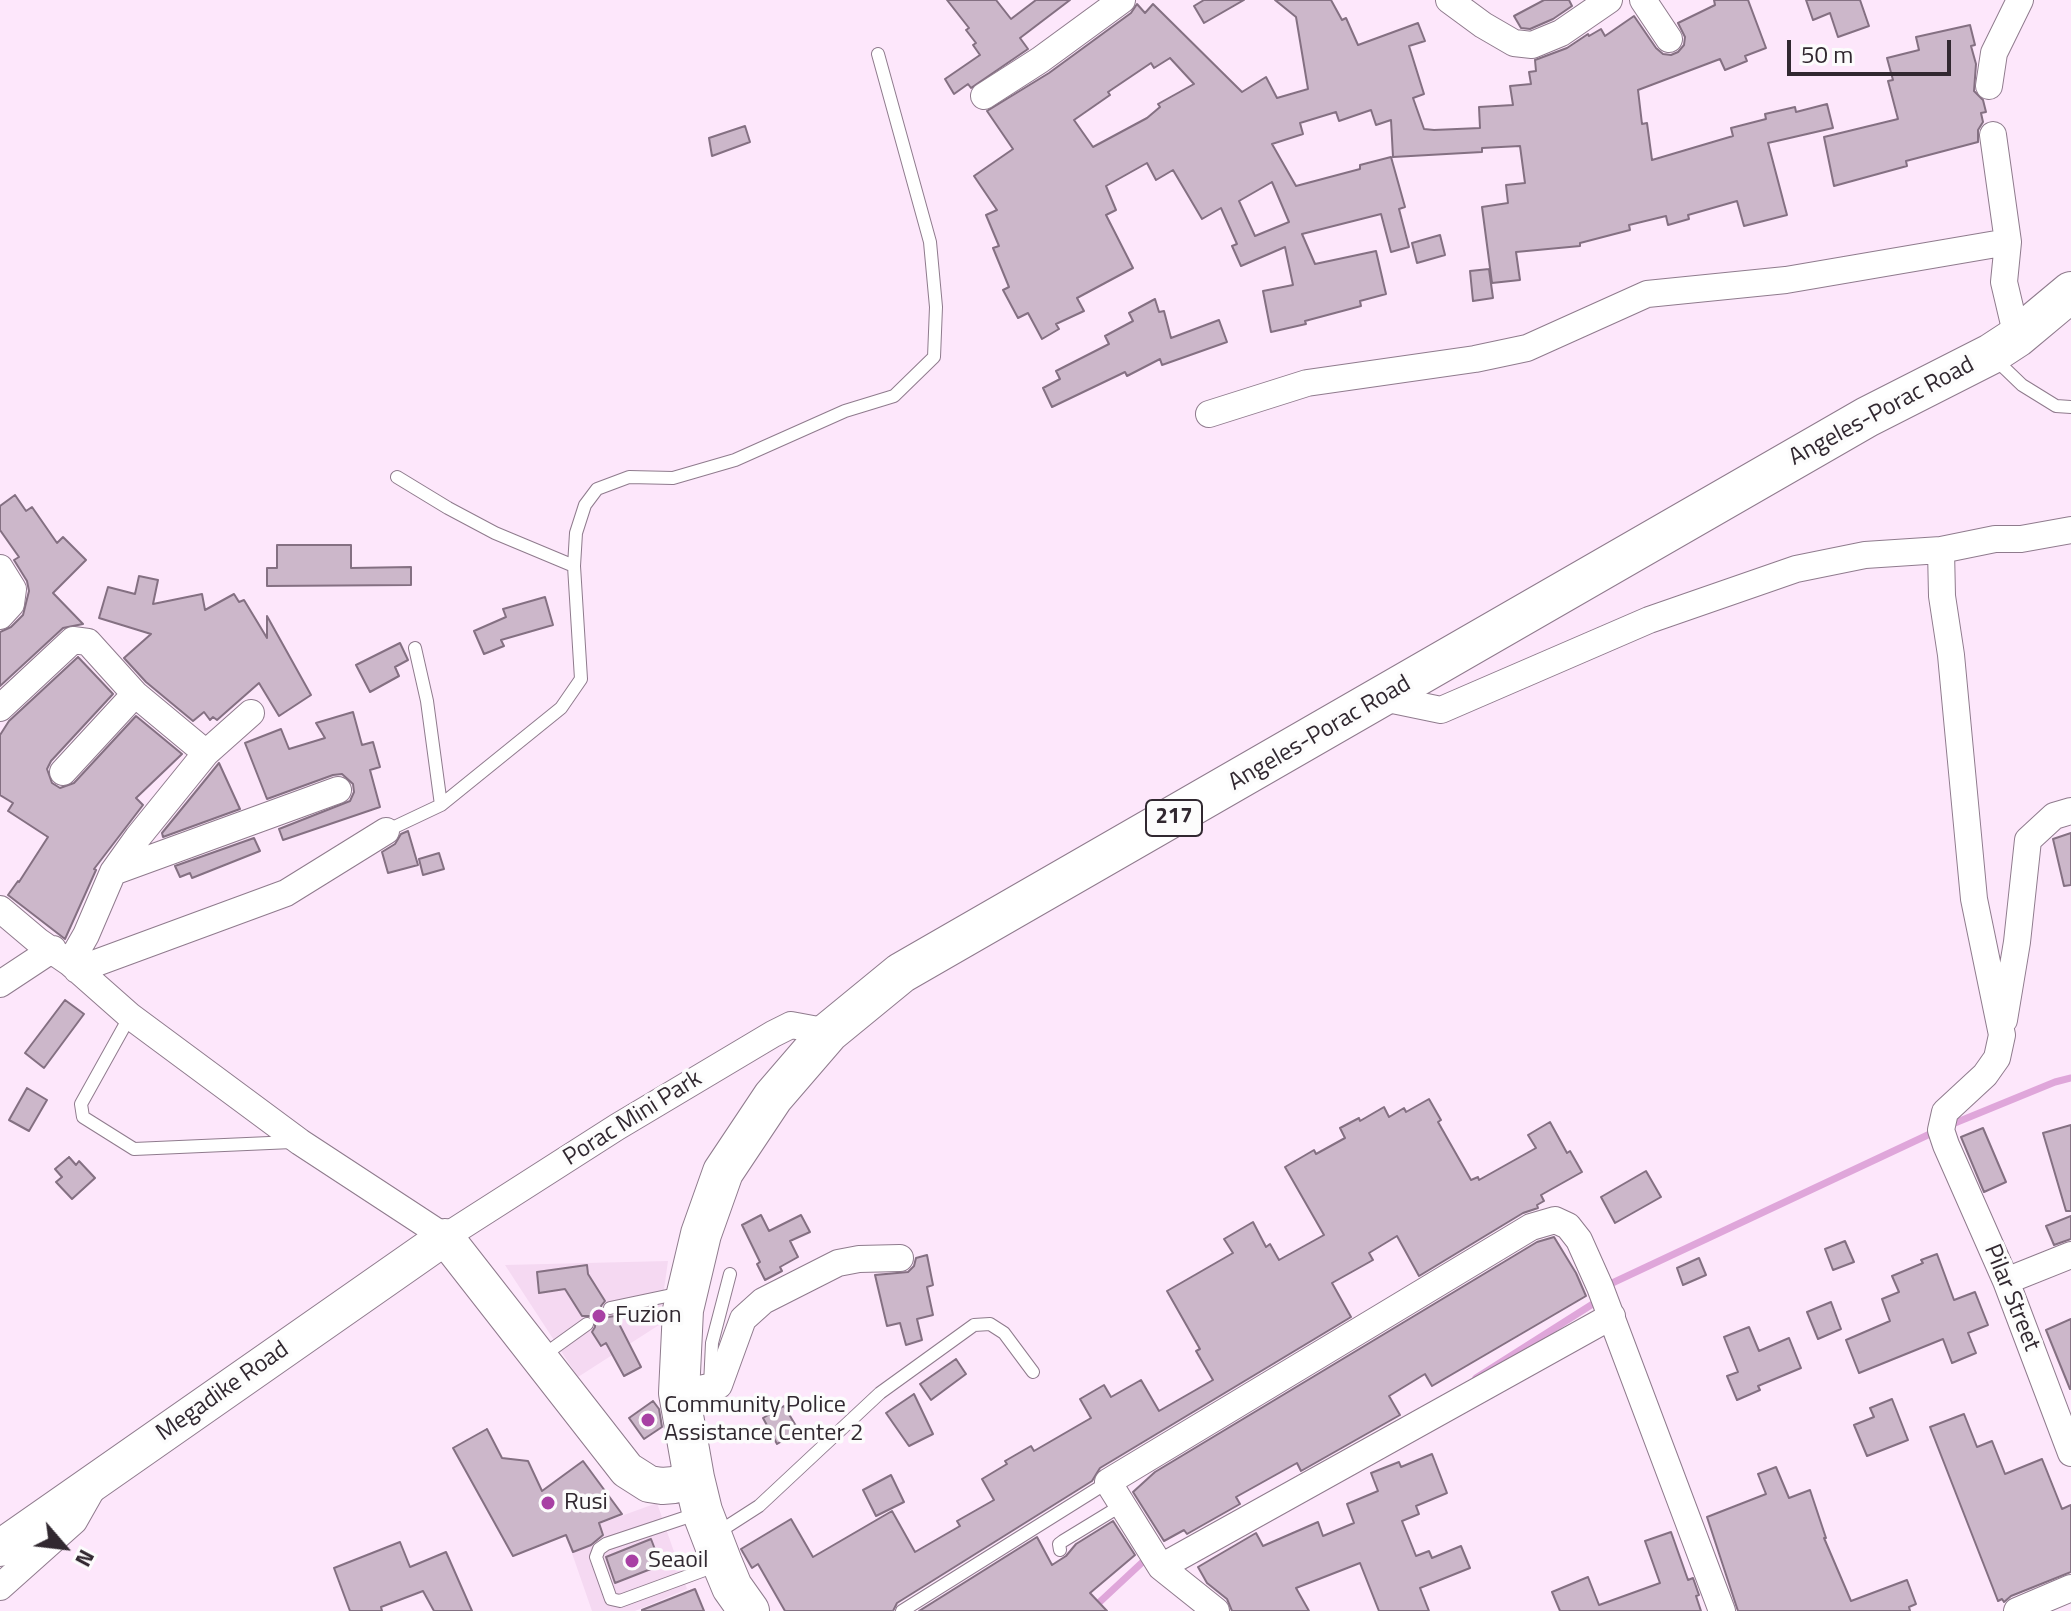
<!DOCTYPE html>
<html>
<head>
<meta charset="utf-8">
<style>
	body { margin:0 }
	#map { position:relative; width:2071px; height:1611px; overflow:hidden; background:#fde7fb; font-family:"Titillium Web",sans-serif }
	canvas { display:block }
	.north { position:absolute; left:24px; top:1507px; width:80px; height:80px; -webkit-text-stroke:6px #fcfcfc; paint-order:stroke; rotate:118deg; font-size:22px; font-weight:700; line-height:32px; text-align:center; color:#312830 }
	.north::after { content:''; display:block; margin:auto; width:28px; height:36px; background:#312830; clip-path:polygon(50% 0,100% 100%,50% 72%,0 100%) }
	.scale { position:absolute; left:1787px; top:40px; width:164px; height:36px; box-sizing:border-box; border:4px solid #312830; border-top:0; padding-left:10px; font-size:24px; line-height:28px; white-space:nowrap; color:#312830; -webkit-text-stroke:6px #fcfcfc; paint-order:stroke }
</style>
</head>
<body>
<div id="map">
<canvas width="2071" height="1611"></canvas>
<div class="north">N</div>
<div class="scale">50 m</div>
</div>
<script>
const g = document.querySelector('canvas').getContext('2d');
g.lineJoin = 'round';
function fillPath(path, color) { g.fillStyle = color; g.fill(path, 'evenodd'); }
const shape = rows => new Path2D(rows.map(r => 'M' + r).join(''));
function trace(path, color, width, dash) { g.strokeStyle = color; g.lineWidth = width; g.lineCap = dash ? 'butt' : 'round'; g.setLineDash(dash || []); g.stroke(path); }
function label(font, color, halo, rows, align = 'center') {
  g.font = font + ' "Titillium Web",sans-serif'; g.lineWidth = 7; g.setLineDash([]); g.textBaseline = 'middle'; g.strokeStyle = halo; g.fillStyle = color; for (const [text, x, y, turn = 0] of rows) {
    g.save(); g.translate(x, y); g.rotate((+turn || 0) * Math.PI / 180); g.textAlign = isNaN(turn) ? turn : align; if (halo) g.strokeText(text, 0, 0); g.fillText(text, 0, 0); g.restore();
  }
}
const built = shape([
	[668,1261,659,1325,578,1377,505,1265],
	[657,1503,687,1589,635,1611,592,1611,566,1536]
]);
const stream = shape([
	[1950,1125,2055,1082,2071,1078],
	[1608,1285,1932,1133],
	[1476,1378,1599,1300],
	[1090,1611,1148,1557]
]);
const building = shape([
	[947,0,996,0,1011,19,1036,0,1070,0,1020,38,1028,49,971,88,968,84,954,94,945,79,980,55,973,45,976,43,966,30,969,28,947,0],
	[1204,0,1244,0,1204,23,1194,6,1204,0],
	[1275,0,1331,0,1342,20,1346,18,1358,45,1418,23,1425,41,1409,46,1424,94,1413,98,1424,129,1434,130,1480,128,1479,107,1513,105,1510,86,1531,84,1529,72,1536,71,1535,60,1567,48,1588,34,1589,36,1601,29,1605,36,1634,16,1656,48,1663,54,1671,55,1678,52,1684,45,1685,37,1678,23,1715,5,1714,0,1748,0,1766,48,1745,56,1747,61,1725,70,1720,59,1638,90,1642,124,1647,123,1652,160,1733,136,1731,128,1766,119,1765,114,1795,107,1796,112,1827,104,1833,128,1768,143,1787,215,1744,226,1737,201,1688,215,1689,219,1668,225,1666,216,1629,225,1630,230,1580,243,1580,246,1516,252,1520,280,1492,283,1482,207,1508,203,1506,185,1525,183,1520,146,1482,148,1482,152,1393,157,1391,120,1376,125,1371,110,1339,121,1336,112,1300,123,1303,134,1272,144,1296,186,1360,169,1360,165,1391,157,1405,207,1399,209,1409,247,1391,252,1381,214,1302,234,1315,264,1376,251,1386,294,1360,301,1361,306,1305,321,1306,324,1271,332,1263,291,1293,285,1285,247,1241,266,1232,246,1237,244,1221,208,1202,219,1173,170,1156,180,1147,163,1106,186,1116,210,1106,215,1133,268,1077,298,1084,311,1056,324,1059,329,1042,339,1028,313,1018,318,1003,290,1009,287,993,248,999,246,986,215,997,210,974,176,1013,149,987,111,1049,73,1131,13,1137,4,1145,13,1153,4,1242,92,1266,77,1277,98,1308,89,1296,17,1275,0],
	[1170,58,1194,84,1158,104,1160,107,1147,118,1093,147,1074,120,1110,95,1108,92,1151,63,1154,68,1170,58],
	[1272,182,1289,222,1255,236,1239,201,1272,182],
	[1544,0,1569,0,1572,6,1553,19,1530,29,1521,28,1514,16,1544,0],
	[1806,0,1860,0,1869,26,1838,37,1830,13,1813,20,1806,0],
	[1970,25,1975,45,1971,46,1976,64,1974,91,1983,100,1986,112,1981,113,1983,122,1978,130,1978,142,1906,161,1907,166,1834,186,1824,137,1898,119,1888,81,1893,80,1887,58,1919,50,1916,37,1970,25],
	[745,126,750,142,712,156,709,138,745,126],
	[1440,235,1445,255,1417,263,1412,243,1440,235],
	[1489,269,1493,298,1473,301,1470,271,1489,269],
	[1155,299,1159,312,1164,311,1171,338,1219,320,1227,342,1162,365,1160,359,1127,376,1125,372,1052,407,1043,388,1060,379,1056,371,1109,344,1105,336,1133,321,1129,313,1155,299],
	[15,495,26,511,32,507,57,543,63,537,86,560,53,593,83,624,63,628,0,686,0,632,11,627,23,615,29,591,27,581,14,560,19,557,0,530,0,506,15,495],
	[277,545,351,545,351,568,411,567,411,585,267,586,267,568,277,568,277,545],
	[139,576,158,580,153,604,202,594,205,610,234,594,239,602,244,600,267,638,267,616,311,695,279,716,259,683,217,720,213,717,210,720,204,712,193,721,146,682,124,658,151,634,99,618,108,587,135,594,139,576],
	[545,597,553,625,501,640,504,646,484,654,474,631,506,617,503,609,545,597],
	[400,643,408,660,395,667,399,676,370,692,356,665,400,643],
	[78,657,113,694,51,761,47,769,52,783,60,788,74,783,136,716,182,754,136,798,143,805,94,869,96,870,65,939,8,895,18,881,19,882,48,837,8,811,13,803,0,795,0,735,9,721,78,657],
	[353,712,362,745,373,742,380,767,370,770,380,807,283,840,279,829,350,801,354,792,353,784,342,774,333,775,267,799,245,743,281,729,289,749,325,738,316,723,353,712],
	[219,763,240,809,163,837,162,833,219,763],
	[408,831,418,865,388,873,382,852,395,844,401,834,408,831],
	[2071,833,2071,885,2064,886,2053,839,2071,833],
	[254,838,260,851,192,878,190,873,180,877,175,866,254,838],
	[439,853,444,869,423,875,419,859,439,853],
	[65,1000,84,1014,44,1068,25,1053,65,1000],
	[27,1088,47,1100,29,1131,9,1120,27,1088],
	[1429,1099,1441,1120,1438,1122,1471,1180,1478,1177,1479,1180,1536,1148,1528,1135,1550,1122,1567,1153,1570,1151,1582,1172,1541,1195,1544,1201,1537,1205,1538,1208,1523,1213,1419,1276,1397,1236,1369,1253,1373,1260,1332,1283,1351,1317,1100,1468,1092,1481,897,1603,893,1611,785,1611,758,1564,752,1568,741,1549,791,1519,813,1557,892,1511,915,1552,960,1526,957,1521,994,1500,982,1479,1007,1464,1005,1461,1031,1446,1034,1451,1091,1418,1080,1399,1104,1385,1111,1397,1141,1380,1159,1411,1213,1380,1196,1351,1200,1349,1167,1291,1233,1253,1224,1239,1253,1222,1266,1247,1270,1244,1279,1260,1324,1235,1285,1167,1314,1150,1316,1154,1345,1138,1340,1128,1359,1118,1360,1121,1384,1107,1389,1117,1404,1108,1406,1112,1429,1099],
	[2071,1125,2071,1211,2066,1211,2043,1133,2071,1125],
	[1983,1128,2006,1182,1984,1192,1961,1137,1983,1128],
	[69,1157,76,1165,79,1161,95,1178,72,1199,56,1182,62,1177,55,1169,69,1157],
	[1646,1171,1661,1197,1615,1223,1601,1197,1646,1171],
	[761,1215,769,1231,801,1215,810,1232,790,1241,798,1257,780,1267,782,1271,765,1280,757,1264,760,1262,742,1225,761,1215],
	[2071,1216,2071,1239,2054,1245,2046,1226,2071,1216],
	[1554,1237,1576,1273,1586,1296,1432,1386,1425,1374,1389,1396,1400,1415,1301,1471,1297,1463,1236,1497,1240,1504,1187,1534,1184,1530,1164,1541,1133,1492,1155,1472,1537,1242,1554,1237],
	[1845,1241,1854,1262,1833,1270,1825,1249,1845,1241],
	[1937,1254,1954,1300,1975,1292,1988,1325,1968,1333,1976,1353,1952,1363,1943,1339,1859,1373,1846,1340,1890,1321,1882,1299,1899,1292,1892,1276,1923,1263,1921,1260,1937,1254],
	[927,1255,933,1285,927,1287,933,1315,917,1319,922,1340,906,1345,900,1323,887,1326,875,1275,908,1272,914,1266,916,1258,927,1255],
	[1699,1258,1706,1275,1683,1285,1677,1268,1699,1258],
	[587,1265,588,1274,605,1301,601,1306,603,1313,608,1317,615,1316,641,1367,624,1376,606,1343,601,1346,592,1332,595,1327,595,1319,590,1316,582,1316,565,1289,539,1293,537,1272,587,1265],
	[1831,1302,1841,1329,1818,1339,1807,1312,1831,1302],
	[2071,1319,2071,1389,2070,1389,2046,1330,2071,1319],
	[1749,1327,1759,1351,1789,1338,1801,1368,1758,1386,1760,1390,1737,1400,1727,1376,1738,1372,1724,1337,1749,1327],
	[956,1359,966,1374,931,1400,920,1384,956,1359],
	[914,1394,933,1434,909,1446,886,1413,914,1394],
	[1892,1399,1908,1440,1867,1456,1854,1425,1874,1417,1870,1408,1892,1399],
	[653,1401,659,1409,662,1427,644,1439,629,1418,653,1401],
	[784,1406,799,1431,777,1444,763,1418,784,1406],
	[1964,1414,1977,1447,1992,1441,2005,1474,2042,1459,2062,1509,2071,1505,2071,1572,2011,1596,2004,1602,2002,1599,1998,1601,1930,1427,1964,1414],
	[487,1429,502,1458,528,1461,542,1491,583,1461,622,1514,599,1523,603,1535,591,1545,573,1552,566,1535,513,1556,453,1448,487,1429],
	[1432,1454,1447,1493,1416,1506,1419,1514,1402,1521,1416,1556,1429,1551,1432,1558,1461,1546,1470,1568,1420,1588,1429,1611,1379,1611,1360,1563,1296,1588,1309,1611,1232,1611,1227,1599,1207,1583,1198,1567,1256,1533,1263,1546,1318,1522,1323,1536,1354,1523,1347,1504,1378,1491,1371,1473,1399,1462,1401,1467,1432,1454],
	[1776,1467,1789,1498,1810,1490,1826,1538,1824,1538,1851,1601,1907,1580,1916,1604,1909,1607,1910,1611,1738,1611,1707,1517,1766,1494,1758,1474,1776,1467],
	[891,1475,904,1502,876,1516,863,1490,891,1475],
	[1113,1521,1135,1555,1090,1593,1107,1611,919,1611,1037,1537,1052,1565,1066,1556,1076,1544,1113,1521],
	[1671,1532,1688,1580,1693,1578,1699,1595,1696,1596,1701,1611,1560,1611,1552,1592,1588,1577,1599,1605,1660,1583,1645,1541,1671,1532],
	[651,1539,661,1565,615,1583,606,1557,651,1539],
	[400,1542,410,1567,446,1552,472,1611,434,1611,423,1591,381,1607,382,1611,350,1611,334,1568,400,1542],
	[695,1589,704,1611,642,1611,642,1610,695,1589]
]);
const lane = shape([
	[1995,359,2022,385,2056,406,2071,407],
	[397,477,448,508,495,533,574,566],
	[415,648,427,701,441,805],
	[386,831,441,805,561,708,581,679,574,566,576,533,585,505,597,489,629,477,673,478,735,460,845,411,894,396,934,357,936,307,930,242,878,54],
	[130,1016,81,1104,83,1117,134,1149,292,1142],
	[610,1308,681,1293],
	[541,1357,587,1324],
	[710,1385,712,1343,730,1274],
	[696,1514,606,1544,599,1549,596,1557,611,1599,620,1601,718,1565],
	[717,1533,759,1506,880,1393,974,1325,990,1324,1004,1333,1033,1372],
	[1060,1550,1059,1544,1063,1541,1122,1505],
	[902,1611,1108,1482]
]);
const street = shape([
	[1449,0,1483,25,1514,43,1532,45,1561,33,1609,0],
	[1643,0,1669,39],
	[1989,86,1994,53,2020,0],
	[984,96,1040,60,1122,0],
	[1993,135,2008,242,2004,282,2017,337],
	[1209,414,1307,383,1475,359,1527,348,1647,294,1786,280,2008,242],
	[1941,550,1942,596,1951,655,1974,899,2002,1035,1997,1058,1985,1075,1945,1112,1941,1130,1946,1145,2006,1281,2071,1453],
	[0,568,13,589,11,604,0,616],
	[1383,698,1441,710,1649,620,1796,569,1865,555,1941,550,1995,539,2021,539,2071,530],
	[0,708,73,640,88,642,135,694,206,753],
	[63,772,135,694],
	[113,872,338,790],
	[0,909,38,941,70,963,130,1016,300,1142,445,1237,617,1127,773,1034,791,1025,829,1032],
	[70,963,86,935,113,872,138,837,206,753,251,713],
	[77,970,286,893,386,831],
	[0,984,53,949],
	[2004,1020,2017,942,2028,840,2054,816,2071,811],
	[2006,1281,2071,1255],
	[679,1393,719,1385,743,1319,763,1301,838,1263,859,1259,900,1258],
	[1161,1567,1612,1316],
	[0,1587,74,1521,95,1484],
	[1216,1611,1161,1567,1108,1482,1531,1227,1555,1220,1568,1226,1579,1240,1600,1287,1722,1611],
	[2017,1611,2071,1588]
]);
const secondary = shape([
	[0,1548,445,1237,627,1470,649,1484,662,1486,674,1485,694,1478]
]);
const primary = shape([
	[749,1611,732,1587,722,1563,702,1511,694,1478,679,1393,683,1310,701,1234,723,1172,773,1097,829,1032,901,973,1867,417,1991,354,2017,337,2071,292]
]);
const markers = [
	[599,1316,8,"#a840a4"],
	[648,1420,8,"#a840a4"],
	[548,1503,8,"#a840a4"],
	[632,1561,8,"#a840a4"]
];
const shields = [
	[1174,818,56]
];
const shieldNames = [
	["217",1174,818]
];
const streetNames = [
	["Angeles-Porac Road",1882,412,-28],
	["Angeles-Porac Road",1320,734,-30],
	["Porac Mini Park",633,1119,-32],
	["Pilar Street",2011,1298,68],
	["Megadike Road",223,1392,-35]
];
const poiNames = [
	["Fuzion",615,1316],
	["Community Police",664,1406],
	["Assistance Center 2",664,1434],
	["Rusi",564,1503],
	["Seaoil",648,1561]
];
fillPath(built, '#f5d9f2');
trace(stream, '#dfa6da', 7);
fillPath(building, '#ccb7ca');
trace(building, '#847082', 2);
trace(lane, '#8f7b8d', 14);
trace(street, '#8f7b8d', 28);
trace(secondary, '#8f7b8d', 38);
trace(primary, '#8f7b8d', 42);
trace(lane, '#fff', 12);
trace(street, '#fff', 26);
trace(secondary, '#fff', 36);
trace(primary, '#fff', 40);
for (const [x, y, r, color] of markers) { const dot = new Path2D(); dot.arc(x, y, r, 0, 2 * Math.PI); g.fillStyle = color; g.fill(dot); trace(dot, '#fcfcfc', 3); }
for (const [x, y, w] of shields) { const box = new Path2D(); box.roundRect(x - w / 2, y - 18, w, 36, 6); g.fillStyle = '#fcfcfc'; g.fill(box); trace(box, '#312830', 2); }
label('bold 22px', '#312830', null, shieldNames);
label('24px', '#312830', '#fcfcfc', streetNames);
label('24px', '#312830', '#fcfcfc', poiNames, 'left');
</script>
</body>
</html>
